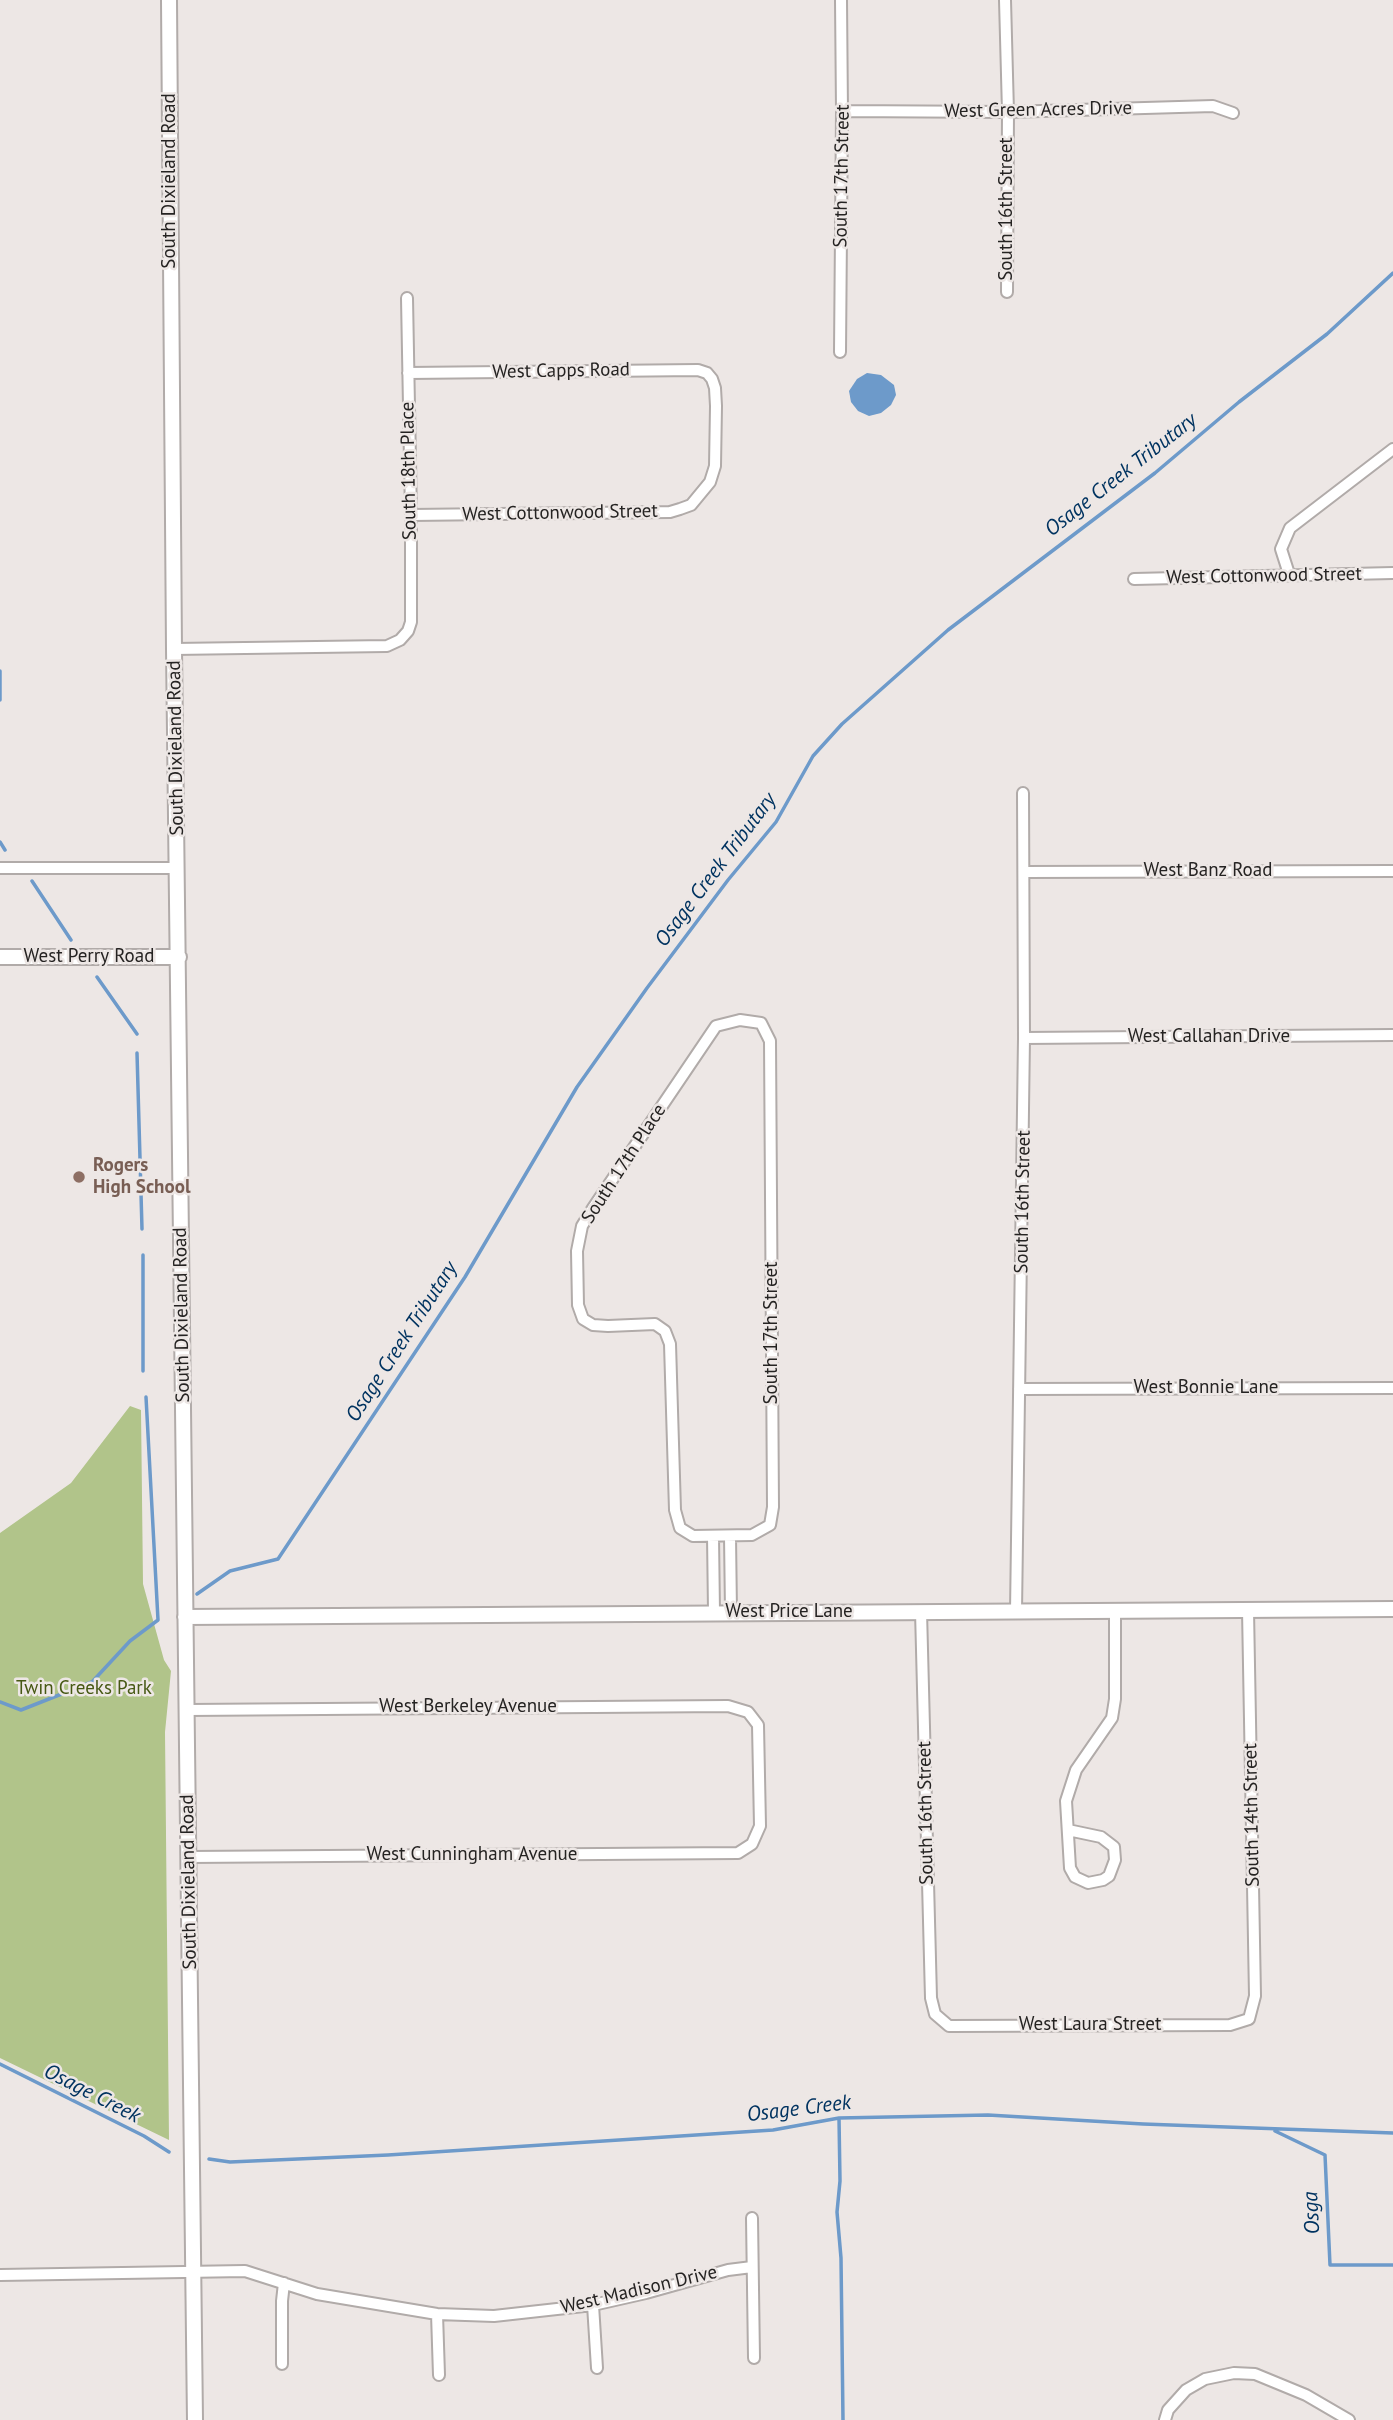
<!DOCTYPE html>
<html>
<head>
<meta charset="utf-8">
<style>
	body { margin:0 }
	canvas { display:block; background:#ede7e5 }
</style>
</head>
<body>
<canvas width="1393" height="2420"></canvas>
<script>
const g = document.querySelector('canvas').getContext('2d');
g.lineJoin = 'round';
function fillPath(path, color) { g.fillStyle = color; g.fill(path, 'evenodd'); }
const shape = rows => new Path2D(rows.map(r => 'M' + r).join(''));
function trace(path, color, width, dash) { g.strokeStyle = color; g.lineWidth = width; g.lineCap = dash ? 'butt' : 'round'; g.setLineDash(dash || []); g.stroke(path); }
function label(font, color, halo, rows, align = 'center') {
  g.font = font + ' "PT Sans",sans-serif'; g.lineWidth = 5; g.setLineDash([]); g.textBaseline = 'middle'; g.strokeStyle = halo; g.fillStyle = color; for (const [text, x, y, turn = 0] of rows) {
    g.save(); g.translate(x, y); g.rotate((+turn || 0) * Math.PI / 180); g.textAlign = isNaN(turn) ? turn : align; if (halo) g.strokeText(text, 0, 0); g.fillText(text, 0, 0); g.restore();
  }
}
const green = shape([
	[130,1406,141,1410,143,1584,164,1660,171,1671,165,1732,169,2140,0,2058,0,1533,71,1483]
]);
const water = shape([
	[867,373,881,375,894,385,896,395,891,405,881,413,869,416,858,411,851,402,849,391,857,379]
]);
const stream = shape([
	[0,671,0,700],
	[0,842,5,850],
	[32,881,71,940],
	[97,977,137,1034],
	[137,1053,142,1229],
	[143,1371,143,1255],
	[197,1594,230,1571,278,1559,465,1277,577,1087,647,988,728,880,776,822,813,756,842,724,948,630,1155,473,1239,402,1327,334,1393,273],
	[0,1702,21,1710,92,1682,130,1641,158,1620,146,1397],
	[0,2064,144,2136,169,2152],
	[839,2118,840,2181,837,2212,841,2258,843,2420],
	[1275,2131,1325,2155,1330,2265,1393,2265],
	[209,2159,230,2162,388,2155,773,2130,839,2118,988,2115,1143,2124,1393,2133]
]);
const street = shape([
	[1005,0,1008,112,1007,292],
	[842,111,1008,112,1213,106,1233,113],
	[840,352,842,111,841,0],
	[408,373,698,370,707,373,712,379,715,388,716,406,715,466,710,482,691,505,680,509,670,512,411,515],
	[1289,574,1281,549,1290,528,1393,449],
	[1134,579,1393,573],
	[174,649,387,646,400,640,408,631,411,622,411,515,407,298],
	[0,868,178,868],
	[1024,872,1393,871],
	[740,1020,761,1023,770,1041,773,1507,770,1525,752,1535,693,1536,680,1528,675,1510,670,1344,665,1331,655,1324,608,1326,593,1325,583,1319,578,1305,577,1251,582,1226,593,1208,716,1026,740,1020],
	[1024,1038,1393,1035],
	[1019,1389,1393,1388],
	[713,1536,714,1612],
	[730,1536,731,1612],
	[921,1611,931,1998,935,2014,949,2026,1230,2025,1249,2019,1255,1996,1248,1610],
	[1016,1611,1024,1038,1023,793],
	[187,1710,728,1706,748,1712,758,1725,760,1826,752,1844,738,1853,189,1857],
	[1068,1830,1101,1837,1114,1847,1115,1860,1109,1876,1103,1880,1088,1883,1075,1877,1070,1868,1066,1801,1076,1770,1112,1718,1115,1699,1115,1610],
	[752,2218,754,2358],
	[0,2275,245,2271,317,2294,437,2314,494,2316,593,2305,646,2293,728,2270,752,2267],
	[593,2305,597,2368],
	[437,2314,439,2375],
	[282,2364,282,2301,284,2283],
	[1165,2420,1168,2410,1186,2390,1205,2379,1234,2373,1255,2374,1306,2395,1349,2420]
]);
const secondary = shape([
	[169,0,174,649,195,2420],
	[0,957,179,957],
	[185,1617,1393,1609]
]);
const markers = [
	[79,1177,7,"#8d6e63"]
];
const streetNames = [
	["West Green Acres Drive",1038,110,-1],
	["South 17th Street",842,176,-89],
	["South Dixieland Road",170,181,-90],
	["South 16th Street",1007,209,-90],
	["West Capps Road",561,371,-1],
	["South 18th Place",409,471,-91],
	["West Cottonwood Street",560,513,-1],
	["West Cottonwood Street",1264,576,-1],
	["South Dixieland Road",176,748,-91],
	["West Banz Road",1208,871],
	["West Perry Road",89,957],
	["West Callahan Drive",1209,1037],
	["South 17th Place",624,1164,-57],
	["South 16th Street",1023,1202,-89],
	["South Dixieland Road",182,1315,-91],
	["South 17th Street",772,1333,-90],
	["West Bonnie Lane",1206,1388],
	["West Price Lane",789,1612],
	["West Berkeley Avenue",468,1707],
	["South 16th Street",926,1813,-91],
	["South 14th Street",1252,1815,-91],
	["West Cunningham Avenue",472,1855],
	["South Dixieland Road",189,1882,-91],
	["West Laura Street",1090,2025],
	["West Madison Drive",639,2290,-13]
];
const educationNames = [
	["Rogers",93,1166],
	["High School",93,1188]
];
const parkNames = [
	["Twin Creeks Park",84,1689]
];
const waterNames = [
	["Osage Creek Tributary",1121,475,-38],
	["Osage Creek Tributary",716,870,-53],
	["Osage Creek Tributary",402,1342,-57],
	["Osage Creek",92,2094,27],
	["Osage Creek",799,2109,-7],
	["Osga",1312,2213,-93]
];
fillPath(green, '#b1c48a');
fillPath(water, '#6d9aca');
trace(stream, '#6d9aca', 3.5);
trace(street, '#b1aba9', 14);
trace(secondary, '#b1aba9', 18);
trace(street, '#fff', 10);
trace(secondary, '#fff', 14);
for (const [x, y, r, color] of markers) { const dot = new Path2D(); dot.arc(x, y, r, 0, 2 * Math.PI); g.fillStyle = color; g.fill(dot); trace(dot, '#ede7e5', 2.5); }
label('19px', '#252322', '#ede7e5', streetNames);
label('bold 19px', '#785e54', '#ede7e5', educationNames, 'left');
label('19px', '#465813', '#ede7e5', parkNames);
label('italic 21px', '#003360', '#ede7e5', waterNames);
</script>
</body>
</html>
